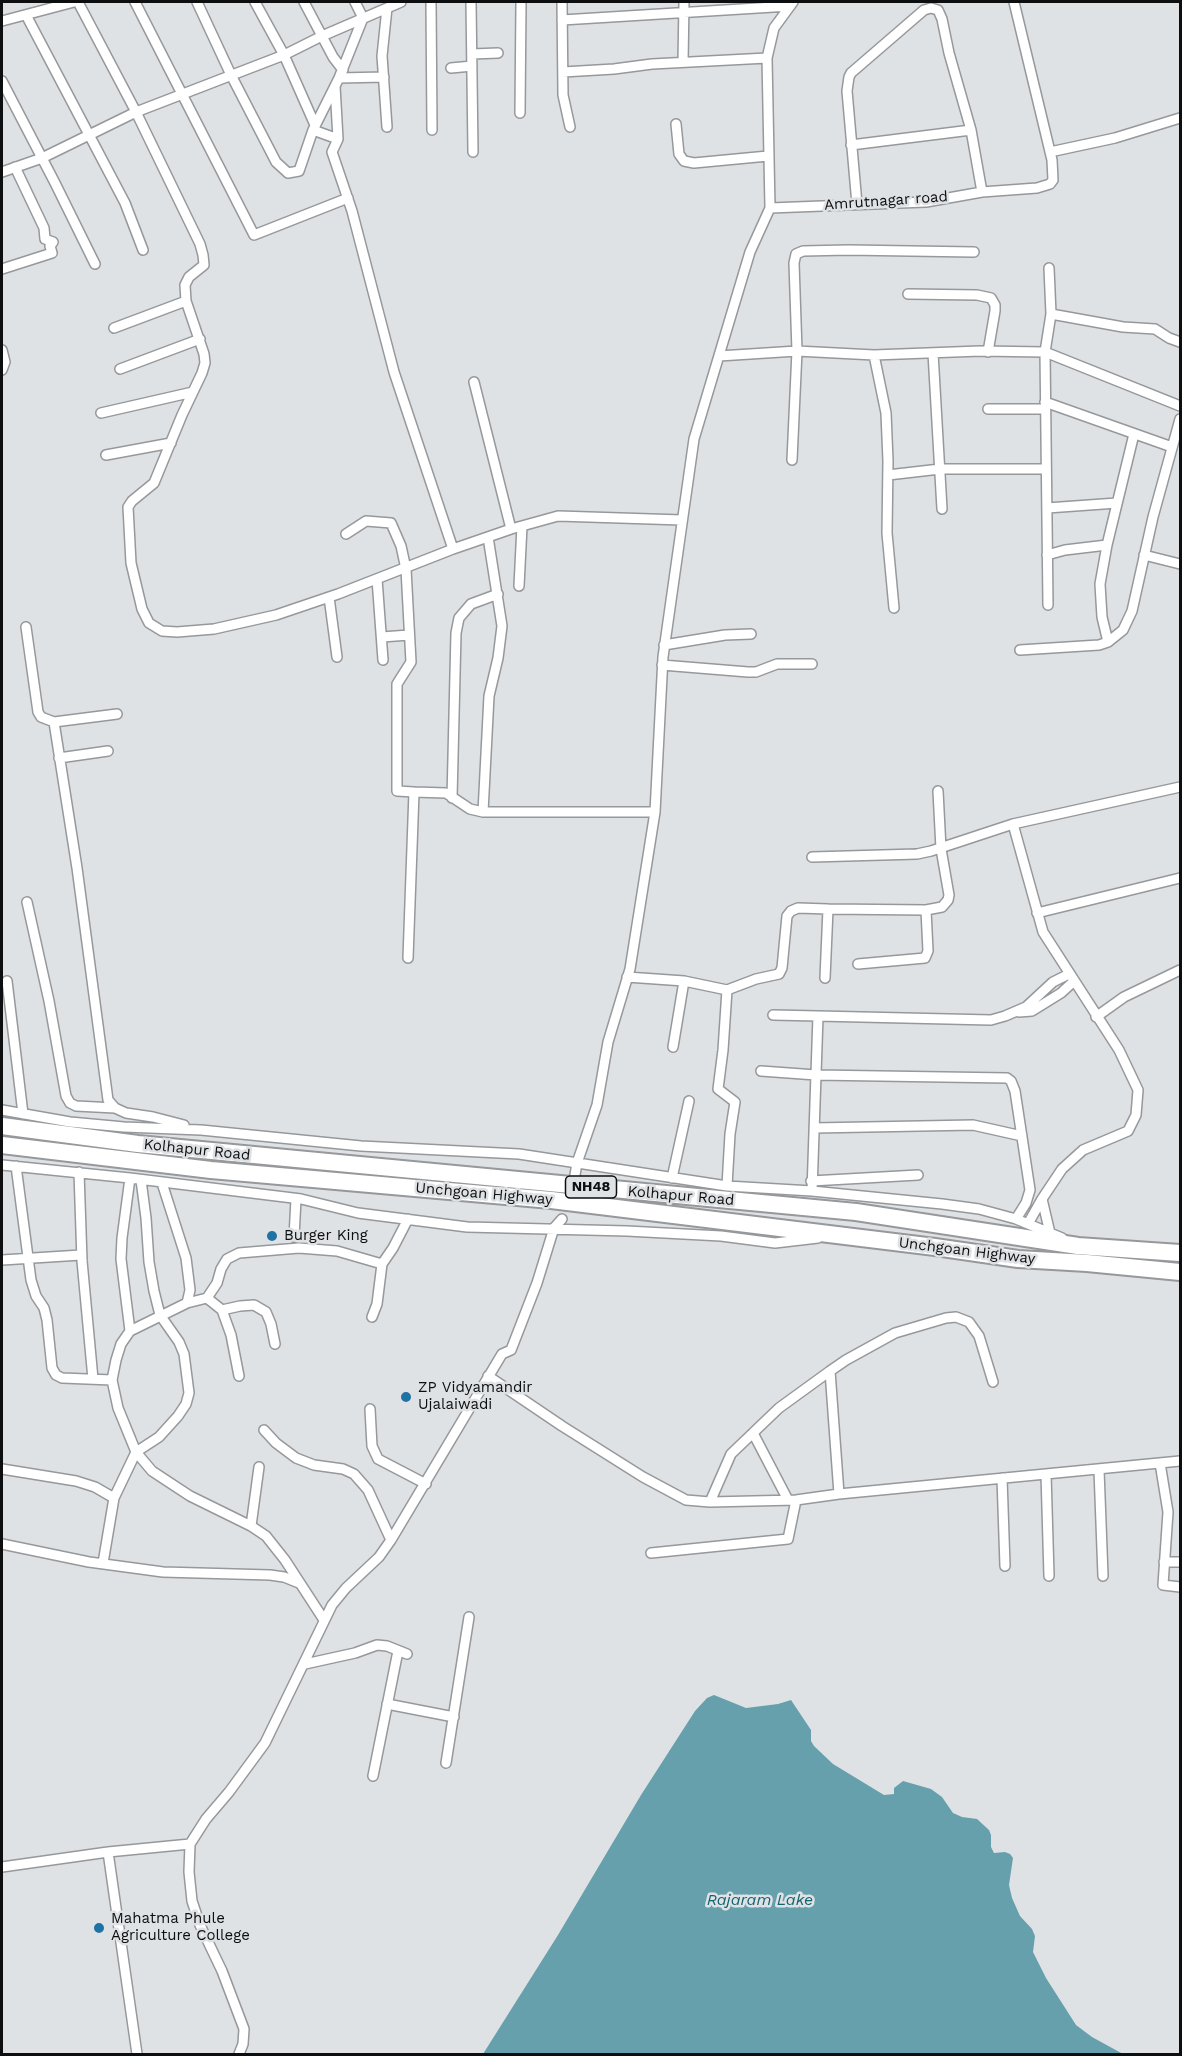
<!DOCTYPE html>
<html>
<head>
<meta charset="utf-8">
<style>
	body { margin:0 }
	#map { position:relative; width:1182px; height:2056px; overflow:hidden; background:#dfe2e5; font-family:"Work Sans",sans-serif }
	canvas { display:block }
	.frame { position:absolute; inset:0; border:3px solid #0d0e0f; pointer-events:none }
</style>
</head>
<body>
<div id="map">
<canvas width="1182" height="2056"></canvas>
<div class="frame"></div>
</div>
<script>
const g = document.querySelector('canvas').getContext('2d');
g.lineJoin = 'round';
function fillPath(path, color) { g.fillStyle = color; g.fill(path, 'evenodd'); }
const shape = rows => new Path2D(rows.map(r => 'M' + r).join(''));
function trace(path, color, width, dash) { g.strokeStyle = color; g.lineWidth = width; g.lineCap = dash ? 'butt' : 'round'; g.setLineDash(dash || []); g.stroke(path); }
function label(font, color, halo, rows, align = 'center') {
  g.font = font + ' "Work Sans",sans-serif'; g.lineWidth = 5; g.setLineDash([]); g.textBaseline = 'middle'; g.strokeStyle = halo; g.fillStyle = color; for (const [text, x, y, turn = 0] of rows) {
    g.save(); g.translate(x, y); g.rotate((+turn || 0) * Math.PI / 180); g.textAlign = isNaN(turn) ? turn : align; if (halo) g.strokeText(text, 0, 0); g.fillText(text, 0, 0); g.restore();
  }
}
const water = shape([
	[714,1695,746,1708,778,1704,791,1700,811,1730,811,1741,814,1746,833,1764,884,1795,894,1794,894,1788,903,1781,931,1789,942,1797,953,1813,962,1817,977,1819,989,1830,991,1835,991,1847,994,1853,1005,1852,1010,1854,1013,1858,1009,1885,1012,1898,1020,1916,1032,1929,1035,1936,1033,1952,1046,1978,1076,2025,1092,2037,1123,2054,483,2054,558,1935,641,1795,695,1711,707,1698]
]);
const street = shape([
	[78,2,136,112,200,244,203,255,204,265,189,277,185,285,186,301,204,354,205,363,202,373,182,415,154,483,132,501,128,507,131,563,142,609,149,623,162,631,177,632,214,629,276,615,338,594,453,549,511,529,558,516,682,520],
	[135,2,254,235,348,198],
	[197,2,231,75,276,162,288,173,299,171,313,130,339,78,363,18,355,2],
	[255,2,284,55,315,125],
	[304,2,333,57,343,70],
	[431,2,432,130],
	[471,2,473,152],
	[562,2,563,95,570,127],
	[387,8,382,56,387,127],
	[26,15,125,203,143,250],
	[562,20,790,6],
	[2,21,74,2],
	[472,54,498,53],
	[683,62,684,2],
	[451,68,472,66],
	[563,72,614,69,652,64,767,58],
	[339,78,384,77],
	[2,81,55,183,95,264],
	[335,86,338,139,332,152,352,211,394,372,453,549],
	[520,113,521,2],
	[676,124,679,154,684,161,694,163,768,156],
	[313,130,338,139],
	[851,145,971,130],
	[1050,152,1115,138,1180,118],
	[2,172,42,158,136,112,284,55,322,36,401,2],
	[857,204,847,91,849,77,851,73,924,10,931,8,938,10,942,19,949,53,971,130,982,192],
	[770,208,926,202,982,192,1037,188,1050,184,1053,180,1052,160,1014,2],
	[1049,268,1051,314,1045,352,1180,406],
	[2,269,52,253,50,246,53,242,45,239,44,228,15,167],
	[908,294,977,295,991,298,995,305,995,311,988,352],
	[1051,314,1123,327,1155,329,1169,338,1180,342],
	[114,328,186,301],
	[2,350,5,362,2,370],
	[933,353,942,509],
	[874,355,886,413,888,461,887,533,894,608],
	[719,356,797,351,874,355,980,351,1045,352,1048,605],
	[120,369,200,339],
	[474,382,511,529],
	[1045,402,1172,447],
	[988,409,1045,409],
	[101,413,193,392],
	[106,455,171,443],
	[792,460,797,351,794,263,796,254,803,251,848,250,974,252],
	[888,475,940,469,1046,469],
	[1047,508,1117,503],
	[346,534,366,521,391,523,401,546,406,569,411,662,397,684,397,791,414,792,408,958],
	[1047,555,1065,550,1107,545],
	[1144,555,1180,564],
	[377,579,383,660],
	[519,586,522,526],
	[329,597,337,657],
	[26,627,38,712,41,717,54,722,117,714],
	[382,637,409,635],
	[1108,642,1102,617,1100,584,1107,545,1134,434],
	[664,645,725,635,751,634],
	[1020,650,1099,645,1108,642,1123,630,1132,611,1153,517,1180,419],
	[662,665,748,672,756,672,777,664,812,664],
	[54,722,77,868,108,1100,115,1108,126,1113,153,1117,184,1125],
	[59,758,108,751],
	[414,792,446,793,470,809,483,812,655,812],
	[452,798,456,633,459,618,471,604,498,594],
	[483,812,489,696,498,658,502,626,488,537],
	[812,857,917,854,931,851,1013,824],
	[27,902,49,1001,66,1096,70,1103,76,1106,115,1108],
	[828,909,926,910,928,951,925,958,858,964],
	[926,910,942,907,948,900,949,895,941,849,938,791],
	[1037,913,1180,878],
	[627,977,684,981,727,990,723,1050,718,1089,735,1102,730,1134,727,1186],
	[7,981,23,1114],
	[727,990,756,979,779,974,782,968,787,916,791,911,798,908,828,909,825,978],
	[1019,1012,1032,1011,1061,993,1073,982],
	[773,1015,818,1016],
	[1096,1017,1124,997,1180,970],
	[673,1047,684,981],
	[761,1071,816,1075,1007,1078,1011,1081,1015,1091,1030,1190,1026,1203,1016,1219],
	[2,1110,70,1122,124,1127,201,1130,361,1146,519,1154,727,1186,812,1191,942,1204,979,1209,1016,1219,1062,1238],
	[814,1128,973,1125,1022,1136],
	[2,1165,130,1178,301,1199,358,1213,467,1227,627,1231,721,1236,775,1243,818,1238],
	[16,1166,31,1280,36,1296,44,1308,47,1320,52,1368,56,1375,62,1378,112,1380],
	[79,1172,82,1261,93,1379],
	[672,1178,689,1101],
	[574,1181,577,1163,597,1105,608,1042,630,969,655,812,663,657,694,439,750,252,770,208,767,58,774,28,793,2],
	[811,1181,918,1175],
	[162,1183,186,1258,190,1290,187,1303],
	[812,1191,818,1016,991,1020,1005,1016,1026,1007,1053,982,1069,974],
	[1026,1223,1029,1222,1042,1199],
	[1050,1233,1042,1199,1062,1169,1083,1150,1128,1131,1136,1115,1138,1090,1119,1050,1043,932,1013,824,1180,787],
	[294,1237,296,1199],
	[2,1260,81,1255],
	[207,1298,222,1310,231,1335,239,1376],
	[222,1310,240,1306,254,1305,266,1312,271,1324,275,1344],
	[372,1317,377,1304,382,1264,393,1248,408,1219],
	[130,1331,121,1259,122,1238,130,1178],
	[488,1376,562,1426,643,1477,686,1500,710,1502,796,1500,839,1494],
	[993,1382,979,1336,969,1322,956,1317,946,1318,895,1333,846,1360,830,1371,839,1494,1180,1461],
	[370,1409,372,1446,378,1459,426,1484],
	[264,1430,276,1443,296,1458,314,1465,343,1469,354,1474,368,1490,391,1540],
	[753,1433,788,1500],
	[1160,1463,1168,1512,1163,1585,1180,1587],
	[2,1469,76,1481,95,1487,114,1498],
	[1099,1470,1103,1576],
	[1046,1474,1049,1576],
	[1002,1478,1005,1566],
	[710,1502,731,1454,779,1408,830,1371],
	[251,1526,259,1467],
	[2,1544,89,1562,163,1572,270,1575,284,1577,299,1583],
	[651,1553,788,1539,796,1500],
	[1164,1562,1180,1562],
	[103,1563,114,1498,136,1452,159,1437,178,1416,186,1404,189,1393,184,1354,179,1342,160,1315,154,1291,149,1262,146,1218,141,1180],
	[324,1620,285,1560,266,1536,251,1526,190,1496,152,1471,136,1452,118,1408,112,1380,116,1360,121,1344,130,1331,187,1303,207,1298,217,1283,221,1269,227,1259,239,1253,299,1248,337,1251,382,1264],
	[305,1664,355,1653,377,1645,387,1646,407,1654],
	[387,1704,454,1717],
	[446,1763,469,1617],
	[373,1776,398,1651],
	[108,1852,137,2054],
	[2,1867,108,1852,190,1844],
	[239,2054,243,2044,244,2029,222,1971,200,1925,192,1901,189,1872,190,1844,206,1819,229,1792,265,1743,332,1605,346,1588,379,1557,391,1540,502,1354,511,1350,537,1283,554,1228,562,1219]
]);
const highway = shape([
	[2,1126,138,1144,856,1212,1078,1246,1180,1253],
	[2,1145,211,1170,551,1200,935,1247,1018,1259,1087,1263,1180,1272]
]);
const markers = [
	[272,1236,6,"#1f73a4"],
	[406,1397,6,"#1f73a4"],
	[99,1928,6,"#1f73a4"]
];
const shields = [
	[591,1187,51]
];
const shieldNames = [
	["NH48",591,1187]
];
const streetNames = [
	["Amrutnagar road",886,201,-4],
	["Kolhapur Road",197,1150,6],
	["Unchgoan Highway",484,1194,5],
	["Kolhapur Road",681,1196,5],
	["Unchgoan Highway",967,1251,7]
];
const poiNames = [
	["Burger King",284,1236],
	["ZP Vidyamandir",418,1388],
	["Ujalaiwadi",418,1405],
	["Mahatma Phule",111,1919],
	["Agriculture College",111,1936]
];
const waterNames = [
	["Rajaram Lake",760,1900]
];
fillPath(water, '#65a0ac');
trace(street, '#96989b', 12);
trace(highway, '#96989b', 20);
trace(street, '#fff', 9);
trace(highway, '#fff', 16);
for (const [x, y, r, color] of markers) { const dot = new Path2D(); dot.arc(x, y, r, 0, 2 * Math.PI); g.fillStyle = color; g.fill(dot); trace(dot, '#dfe2e5', 2); }
for (const [x, y, w] of shields) { const box = new Path2D(); box.roundRect(x - w / 2, y - 11, w, 22, 4.5); g.fillStyle = '#dfe2e5'; g.fill(box); trace(box, '#0d0e0f', 1.5); }
label('bold 14px', '#0d0e0f', null, shieldNames);
label('15px', '#0d0e0f', '#dfe2e5', streetNames);
label('15px', '#0d0e0f', '#dfe2e5', poiNames, 'left');
label('italic 16px', '#116370', '#dfe2e5', waterNames);
</script>
</body>
</html>
